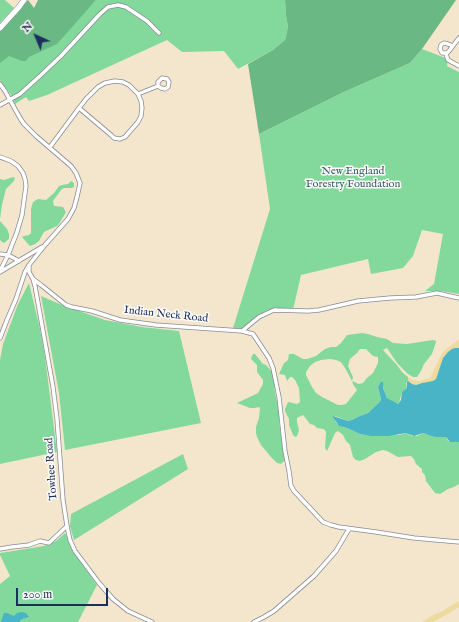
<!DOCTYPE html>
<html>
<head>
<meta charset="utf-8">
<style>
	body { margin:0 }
	#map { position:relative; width:459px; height:622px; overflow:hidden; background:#f4e6cd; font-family:"IM FELL English",serif }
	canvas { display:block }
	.north { position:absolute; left:16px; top:16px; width:40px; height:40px; -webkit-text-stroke:3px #fdfcf7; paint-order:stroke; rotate:316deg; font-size:11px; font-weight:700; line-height:16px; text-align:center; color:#1b2f5e }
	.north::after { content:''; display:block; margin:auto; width:14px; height:18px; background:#1b2f5e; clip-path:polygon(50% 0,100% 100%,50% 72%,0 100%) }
	.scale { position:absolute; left:16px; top:588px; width:92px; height:18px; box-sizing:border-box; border:2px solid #1b2f5e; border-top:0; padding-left:5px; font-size:12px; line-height:14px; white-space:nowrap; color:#1b2f5e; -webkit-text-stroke:3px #fdfcf7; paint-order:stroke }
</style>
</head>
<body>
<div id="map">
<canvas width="459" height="622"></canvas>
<div class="north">N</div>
<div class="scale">200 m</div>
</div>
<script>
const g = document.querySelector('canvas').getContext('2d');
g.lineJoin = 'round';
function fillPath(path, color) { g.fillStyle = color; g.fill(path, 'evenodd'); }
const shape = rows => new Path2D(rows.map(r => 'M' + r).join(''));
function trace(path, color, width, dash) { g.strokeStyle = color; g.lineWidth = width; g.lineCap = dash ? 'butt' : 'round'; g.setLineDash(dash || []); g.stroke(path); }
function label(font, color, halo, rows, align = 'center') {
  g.font = font + ' "IM FELL English",serif'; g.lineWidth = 3; g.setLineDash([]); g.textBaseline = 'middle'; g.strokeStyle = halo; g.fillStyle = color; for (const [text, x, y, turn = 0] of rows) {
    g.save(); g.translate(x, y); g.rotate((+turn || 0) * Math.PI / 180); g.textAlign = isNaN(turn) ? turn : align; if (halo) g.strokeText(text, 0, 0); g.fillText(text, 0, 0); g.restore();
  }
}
const green = shape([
	[0,0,5,0,14,8,0,23],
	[96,0,285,0,286,15,288,27,285,40,273,50,238,69,224,51,182,52,167,40,47,95,29,101,26,97,15,104,11,95,0,80,0,48,89,7],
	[422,49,448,59,447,66,459,72,459,294,441,291,425,291,434,284,443,234,422,230,413,256,403,268,371,274,368,259,301,275,293,310,271,310,266,311,259,315,241,329,233,328,270,209,259,134,346,91,410,63],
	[13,177,15,178,14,181,6,189,2,205,0,219,0,179,4,180],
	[71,181,74,183,74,187,72,188,64,188,61,190,53,201,54,206,63,207,66,212,59,224,57,226,44,232,39,241,35,244,30,246,28,244,22,237,24,236,29,235,31,233,31,209,33,202,38,199,46,200,54,193,59,186,62,185,68,184],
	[0,221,7,229,9,234,9,239,4,243,2,242,0,240],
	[29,283,40,329,45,357,57,452,0,464,0,360,3,344,18,304],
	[41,296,62,305,105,320,142,327,179,331,201,423,65,450,59,393],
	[362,333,368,334,377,337,387,339,393,343,407,344,433,340,436,341,436,342,432,354,424,364,421,371,417,377,413,377,408,374,397,363,387,348,383,350,396,364,403,373,408,377,408,381,406,383,407,388,402,392,399,403,396,404,387,398,383,388,383,382,382,382,378,387,381,399,380,403,368,413,360,416,352,420,348,421,335,416,335,420,337,424,342,427,347,428,360,434,370,436,399,435,406,433,412,436,417,436,423,433,430,435,443,437,446,437,448,441,459,442,459,484,454,487,448,489,440,494,435,493,426,481,425,475,422,472,422,469,416,464,414,459,411,456,398,457,387,451,383,450,376,452,365,459,360,461,356,460,353,457,350,445,346,441,343,435,338,431,335,433,328,449,327,451,325,448,326,433,325,430,323,429,317,428,314,425,310,424,304,416,303,415,297,418,297,422,299,430,297,436,295,437,293,435,289,425,289,419,285,411,285,409,288,402,297,404,300,402,299,388,295,380,292,377,290,377,287,381,285,375,279,374,284,363,288,360,289,354,294,354,303,359,307,359,316,356,325,349,331,347,336,347,341,343,347,335],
	[360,349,366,349,373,356,378,357,378,363,373,373,367,378,363,383,359,384,352,381,353,377,348,366,350,359,357,353],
	[330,359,336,360,341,362,345,368,351,379,352,381,353,384,357,390,346,404,342,405,338,405,322,397,316,393,312,387,306,375,306,372,310,366,315,362,321,360],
	[253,354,255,354,263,364,266,365,273,373,275,393,279,411,279,423,285,455,285,460,281,464,277,463,271,457,261,445,257,437,256,433,256,427,259,418,260,408,259,407,255,408,250,408,237,403,258,393,263,384,263,380,257,372,257,365,251,359,252,356],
	[183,454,188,469,74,540,70,526,71,514],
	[65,533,77,557,97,585,78,622,0,622,0,584,10,576,0,555,0,553,44,546,56,541]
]);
const forest = shape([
	[28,0,34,8,38,0,96,0,57,44,29,57,26,61,22,61,9,56,0,63,0,31],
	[285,0,456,0,422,49,410,63,346,91,259,134,248,64,273,50,285,40,288,27,286,15]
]);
const sand = shape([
	[459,339,459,348,455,348,438,373,436,379,433,381,422,383,416,385,412,384,408,381,408,377,413,380,419,381,430,378,441,355,445,350,453,344],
	[459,601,459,607,446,615,433,622,422,622,435,614,441,612]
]);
const water = shape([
	[455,348,459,348,459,442,450,442,446,437,435,437,423,433,414,436,406,433,389,436,370,436,360,434,347,428,339,426,333,417,333,416,348,421,352,420,360,416,368,413,380,402,381,399,378,387,381,382,383,382,383,388,387,398,398,404,401,400,402,392,407,388,407,382,408,381,412,384,416,385,422,383,433,381,436,379,443,358,448,352,452,349],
	[22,612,26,613,29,617,22,619,20,621,20,622,1,622,2,618,4,613,7,613,14,616,17,613]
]);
const street = shape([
	[453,46,448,44,444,43,441,45,440,49,442,53,447,53,449,51,459,38],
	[446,54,448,60,459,66],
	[0,84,5,91,20,118,24,124,36,136,71,166,76,173,80,183,77,197,74,208,68,219,45,245,29,265,29,272,33,279,41,285,66,305,72,307,92,311,120,320,156,325,242,331,253,334,269,358,273,368,279,397,285,451,289,471,291,486,294,491,323,522,331,525,339,527,376,532,414,538,459,542],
	[138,94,158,86,161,88,165,89,168,87,169,82,167,79,162,78,158,82,158,86],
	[0,105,20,94,41,75,61,56,100,14,108,7,118,5,126,7,147,21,159,33],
	[50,147,79,108,86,99,98,87,105,83,115,81,123,82,129,85,138,94,141,101,142,108,141,116,138,122,125,137,120,139,114,138,111,135,79,108],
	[0,157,11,161,18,166,23,173,25,179,26,186,22,215,17,232,8,255,19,261],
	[0,254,8,255,0,271],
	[0,272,42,247],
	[33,279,35,286,53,387,57,419,63,500,67,526,70,540,75,551,99,583,113,599,128,611,152,622],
	[242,331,259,317,274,310,308,311,319,310,358,301,390,298,416,297,437,293,459,298],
	[0,338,7,320,16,299,25,272,29,265],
	[0,549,12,547,29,545,40,541,49,543,67,526],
	[254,622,264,617,274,611,314,576,336,551,349,529]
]);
const secondary = shape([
	[0,28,19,7,24,0]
]);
const parkNames = [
	["New England",353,172],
	["Forestry Foundation",353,185]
];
const streetNames = [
	["Indian Neck Road",166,315,6],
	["Towhee Road",52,469,-94]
];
fillPath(green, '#83d99c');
fillPath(forest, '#6ab984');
fillPath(sand, '#eeda9e');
fillPath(water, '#49b4c6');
trace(street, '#888a96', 5);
trace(secondary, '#888a96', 6);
trace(street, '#fff', 3.5);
trace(secondary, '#fff', 5);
label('11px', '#355a6e', '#fdfcf7', parkNames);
label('11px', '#1b2f5e', '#fdfcf7', streetNames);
</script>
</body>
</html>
